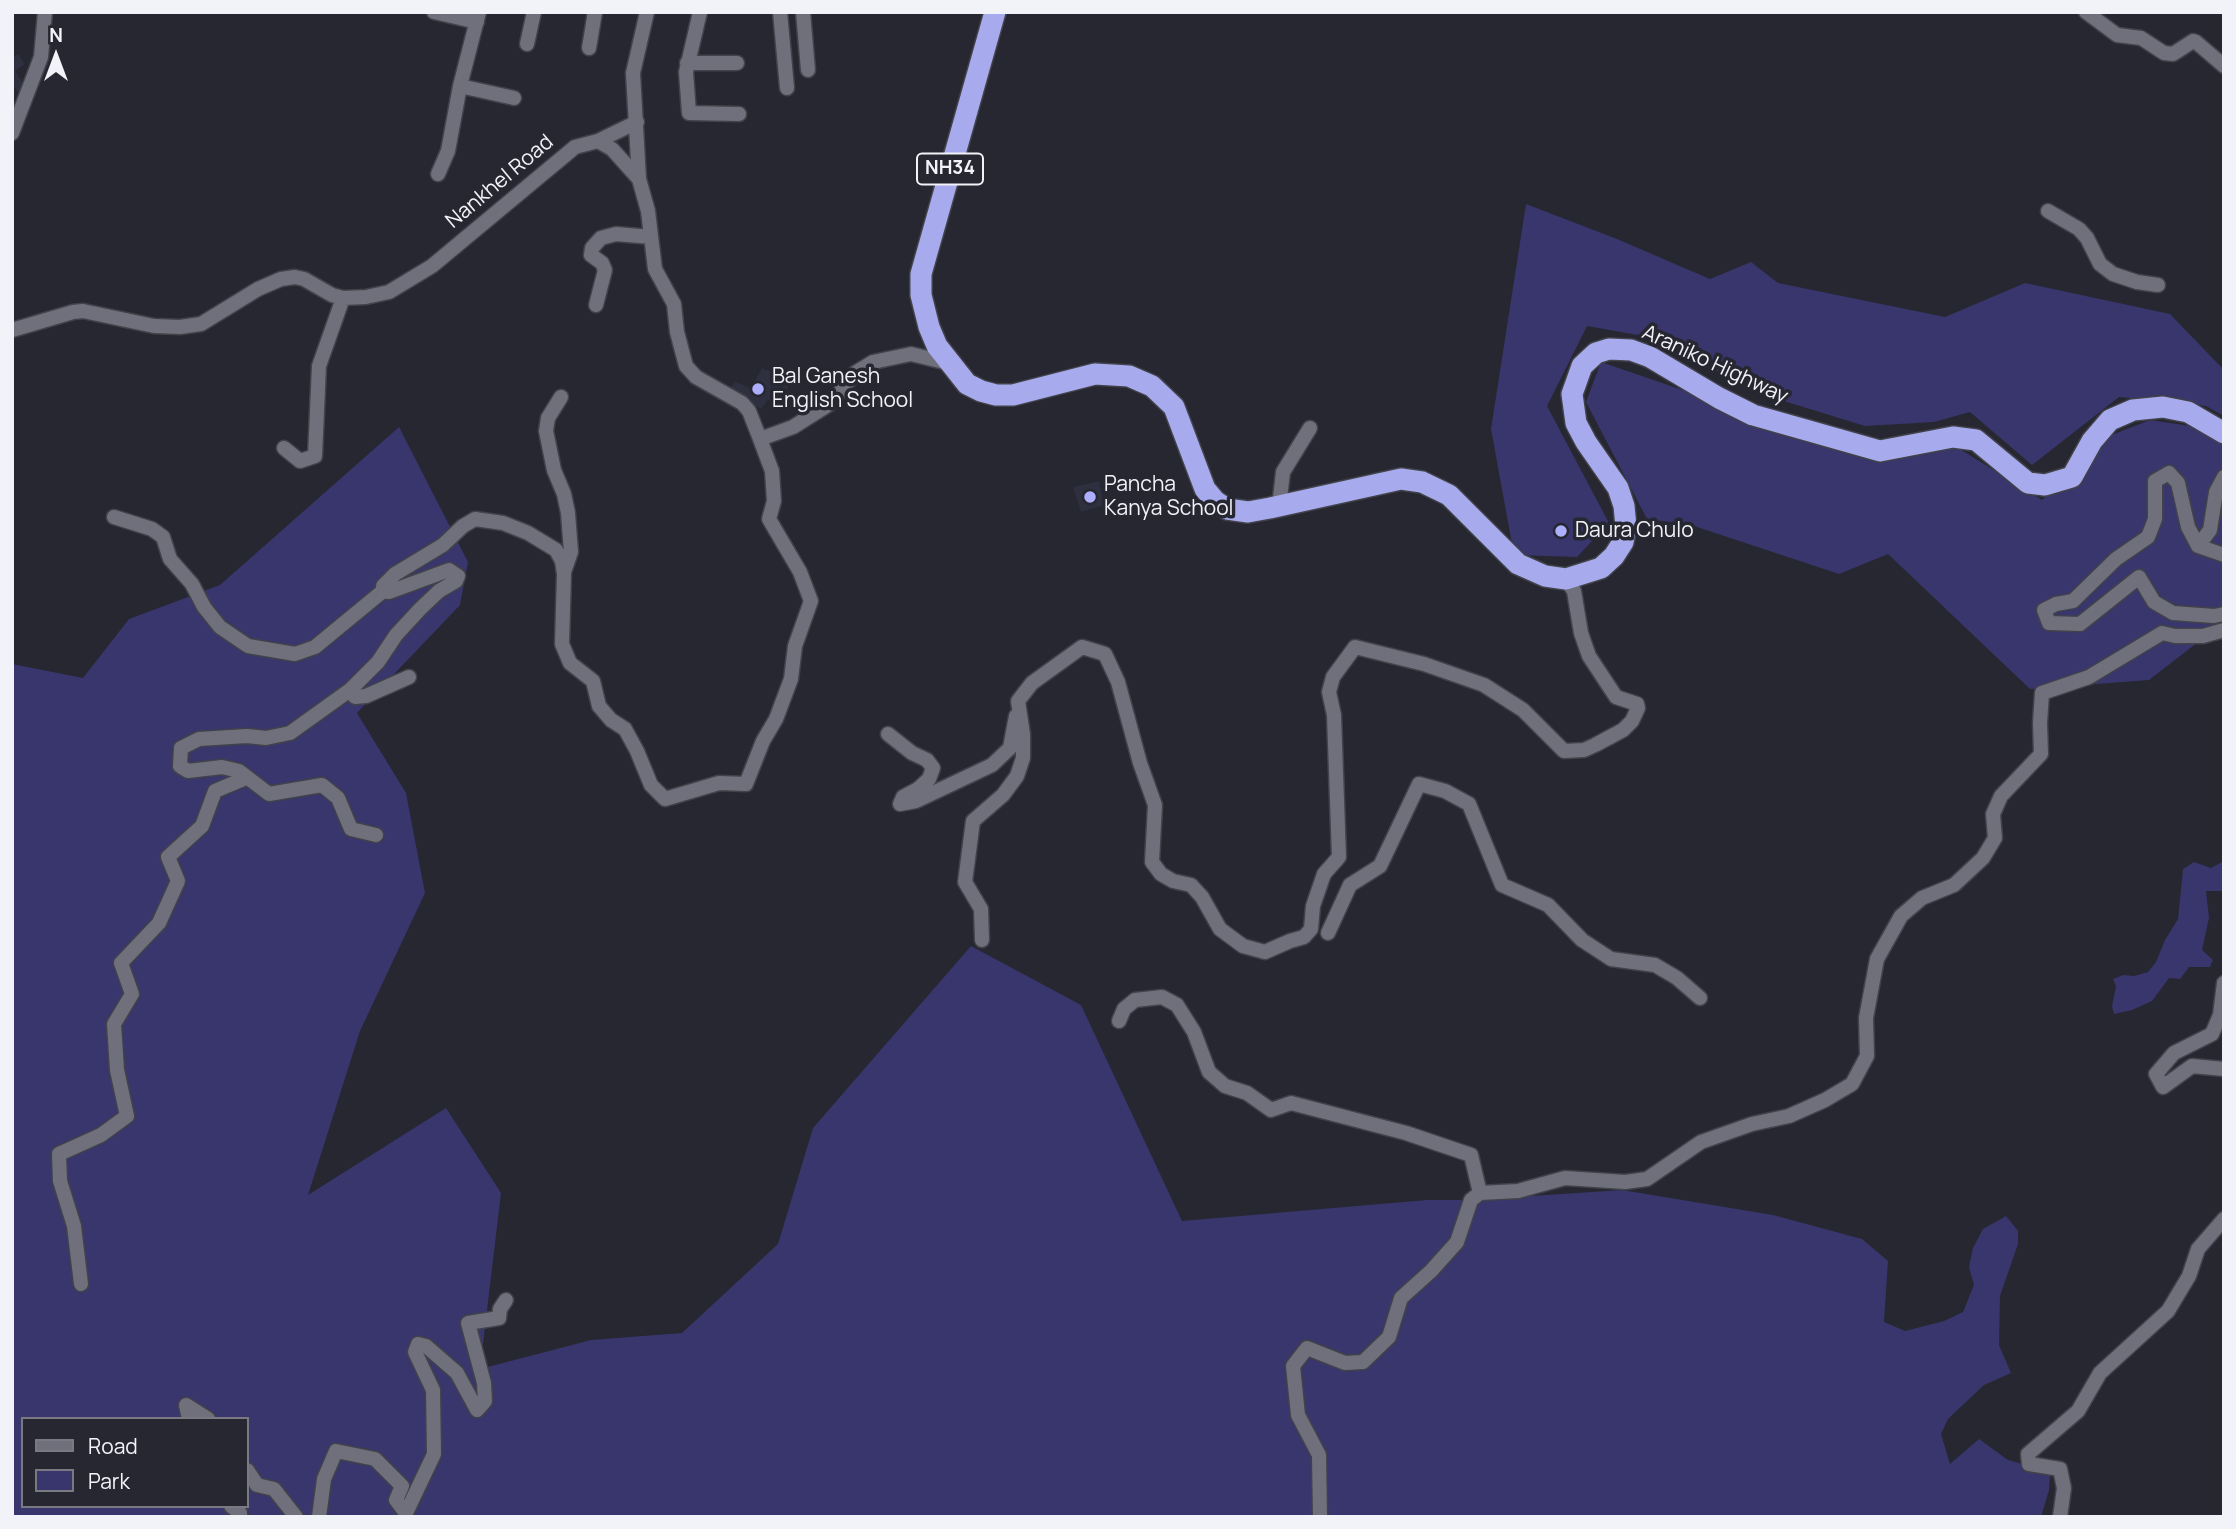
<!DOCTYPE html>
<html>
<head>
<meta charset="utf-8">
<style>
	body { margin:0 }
	#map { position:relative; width:2236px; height:1529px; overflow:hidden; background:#262731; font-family:Manrope,sans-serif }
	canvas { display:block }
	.frame { position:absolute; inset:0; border:14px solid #f2f3f9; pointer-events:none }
	.legend { position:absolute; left:21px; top:1417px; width:228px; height:91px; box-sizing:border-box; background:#262731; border:2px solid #787981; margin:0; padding:9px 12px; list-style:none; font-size:21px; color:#f2f3f9 }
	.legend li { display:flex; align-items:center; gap:14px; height:35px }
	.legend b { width:35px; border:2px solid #787981 }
	.north { position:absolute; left:21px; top:21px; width:70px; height:70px; -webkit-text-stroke:5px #262731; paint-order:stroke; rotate:0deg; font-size:19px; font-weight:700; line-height:28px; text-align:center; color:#f2f3f9 }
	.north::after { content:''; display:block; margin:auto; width:24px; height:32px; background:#f2f3f9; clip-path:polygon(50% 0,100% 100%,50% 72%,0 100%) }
</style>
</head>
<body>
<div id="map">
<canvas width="2236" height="1529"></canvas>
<div class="frame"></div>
<ul class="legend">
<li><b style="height:9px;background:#6f707b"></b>Road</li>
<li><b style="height:19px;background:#38366c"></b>Park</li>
</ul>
<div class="north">N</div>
</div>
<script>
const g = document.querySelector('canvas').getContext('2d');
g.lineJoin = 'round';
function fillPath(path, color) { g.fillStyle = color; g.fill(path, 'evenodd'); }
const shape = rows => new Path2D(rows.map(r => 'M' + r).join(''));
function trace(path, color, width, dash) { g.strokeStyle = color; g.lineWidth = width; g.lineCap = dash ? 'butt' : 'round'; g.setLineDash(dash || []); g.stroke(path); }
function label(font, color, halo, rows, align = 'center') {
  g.font = font + ' Manrope,sans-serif'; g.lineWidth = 7; g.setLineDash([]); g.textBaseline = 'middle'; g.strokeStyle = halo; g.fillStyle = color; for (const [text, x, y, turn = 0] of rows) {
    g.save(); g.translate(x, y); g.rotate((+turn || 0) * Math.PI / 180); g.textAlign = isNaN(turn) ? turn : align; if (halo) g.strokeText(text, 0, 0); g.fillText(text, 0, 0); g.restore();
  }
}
const built = shape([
	[18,54,25,64,15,71,26,87,18,93,12,84,12,58],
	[762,368,791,380,783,400,768,400,761,409,729,390,735,382,751,388],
	[1099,481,1104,505,1081,512,1073,487]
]);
const green = shape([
	[1526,204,1617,239,1710,279,1751,262,1778,283,1945,317,2025,283,2170,314,2224,370,2224,416,2206,406,2119,397,2032,465,1970,412,1934,422,1865,426,1761,394,1649,337,1587,326,1547,406,1609,523,1577,557,1514,555,1491,429],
	[1601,362,1869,454,1958,448,2042,500,2109,436,2150,420,2224,431,2224,622,2149,680,2030,689,1888,554,1839,574,1691,525,1647,519,1586,402],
	[399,427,468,562,460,605,357,713,406,793,425,893,360,1031,308,1195,446,1108,501,1193,480,1369,591,1340,682,1333,778,1244,813,1128,971,946,1081,1005,1182,1221,1427,1200,1471,1200,1622,1190,1773,1215,1862,1239,1888,1261,1884,1322,1905,1331,1944,1321,1963,1312,1974,1285,1969,1267,1973,1248,1983,1229,2006,1216,2018,1231,2018,1244,2000,1296,1999,1345,2011,1373,1984,1385,1948,1419,1941,1434,1950,1464,1979,1439,2008,1460,2033,1467,2050,1475,2049,1490,2041,1517,12,1517,12,664,83,678,129,619,220,585],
	[23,1419,247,1419,247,1506,23,1506],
	[2224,861,2224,891,2206,891,2209,918,2202,950,2213,960,2210,967,2189,967,2180,979,2169,978,2152,1001,2132,1010,2114,1014,2112,1006,2116,986,2113,979,2123,975,2134,976,2148,972,2156,962,2165,940,2178,919,2183,869,2194,862,2211,868]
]);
const minor = shape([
	[434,12,477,22],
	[700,12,686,72,689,113,739,114],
	[780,12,787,88],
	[803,12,808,70],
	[2086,12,2117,35,2141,38,2164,53,2173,54,2193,41,2196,42,2224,66],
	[527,44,534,12],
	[589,48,595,12],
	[687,63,737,63],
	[460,86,514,98],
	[12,133,41,57,45,12],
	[598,141,637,122],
	[438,174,448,151,460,86,479,12],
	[639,179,633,73,647,12],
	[2048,211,2079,229,2087,238,2100,264,2113,274,2137,282,2158,285],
	[596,305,605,270,602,263,591,255,592,248,601,238,616,234,651,237],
	[12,330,73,312,83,311,154,326,180,327,201,324,258,289,281,279,295,277,304,279,332,295,343,298,366,297,389,292,432,266,575,147,598,141,612,149,639,179,648,211,655,269,674,304,677,332,686,366,696,377,742,403,749,411,760,439,793,427,831,403,855,373,873,362,911,354,948,363],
	[561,397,548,418,546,431,554,470,564,494,568,513,571,552,564,572],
	[284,448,300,461,315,456,319,366,343,298],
	[1279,507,1283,472,1310,428],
	[114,517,152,529,163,537,170,559,192,584,204,607,220,627,248,646,295,654,315,647,383,591],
	[2198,546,2210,530,2216,492,2224,477],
	[2224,555,2198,546,2188,527,2178,483,2169,473,2155,481,2155,519,2148,537,2116,559,2073,601,2056,604,2044,610,2049,623,2080,624,2139,577,2154,602,2173,613,2214,616,2224,614],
	[409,677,366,696,355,697,350,690,378,662,396,635,420,609,439,591,456,581,458,576,449,570,389,592,383,591,383,586,395,574,443,545,463,526,475,519,503,523,528,533,556,550,562,561,564,574,562,644,570,663,593,681,599,706,611,720,625,729,637,751,651,785,665,799,719,783,746,784,763,741,776,719,791,679,795,646,811,601,800,572,769,519,774,501,772,471,760,439],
	[350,690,290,733,266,738,247,736,199,739,181,748,180,766,188,771,222,767,239,771,269,794,322,785,338,798,351,829,376,835],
	[888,734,912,753,927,760,933,768,929,779,918,789,903,797,900,804,916,801,992,765,1010,748,1016,716],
	[1328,933,1350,885,1380,866,1419,784,1445,791,1469,804,1502,885,1548,905,1582,940,1611,959,1655,965,1677,978,1700,998],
	[982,940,981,909,965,882,973,821,1003,795,1017,776,1023,758,1023,734,1018,701,1032,683,1082,647,1105,654,1118,682,1140,763,1155,805,1152,862,1161,874,1173,881,1191,885,1202,897,1220,929,1243,946,1265,952,1290,941,1304,937,1311,929,1313,906,1324,874,1339,857,1334,715,1329,692,1333,677,1355,647,1424,664,1484,685,1523,710,1564,751,1584,750,1595,745,1623,730,1632,721,1638,708,1637,704,1616,697,1589,656,1581,633,1574,591,1566,579],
	[2224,983,2220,1015,2212,1034,2174,1053,2156,1074,2163,1087,2192,1066,2224,1069],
	[1119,1021,1124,1009,1135,1000,1162,997,1177,1005,1194,1032,1209,1072,1225,1086,1247,1093,1271,1110,1291,1103,1406,1133,1471,1155,1480,1193,1518,1191,1565,1178,1625,1182,1647,1179,1701,1142,1752,1124,1789,1116,1825,1100,1852,1084,1867,1056,1866,1018,1877,959,1901,916,1922,898,1954,885,1983,858,1995,838,1993,814,2001,796,2041,754,2040,723,2042,693,2089,677,2162,633,2175,636,2203,636,2224,630],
	[81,1284,74,1226,60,1181,59,1154,101,1135,127,1116,117,1070,114,1024,132,994,121,963,159,923,178,881,168,857,202,826,215,791,246,778],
	[189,1419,186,1405,208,1419],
	[247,1470,257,1485,274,1489,296,1517],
	[231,1506,240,1513,240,1517],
	[319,1517,324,1479,336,1451,375,1459,402,1486,396,1500,406,1513,434,1454,433,1390,415,1352,418,1344,426,1346,457,1373,477,1410,485,1401,484,1383,468,1323,499,1318,500,1309,506,1300],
	[1320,1517,1319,1455,1298,1415,1293,1366,1307,1348,1345,1363,1363,1362,1389,1337,1401,1298,1431,1271,1457,1242,1471,1200,1480,1193],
	[2060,1517,2064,1488,2060,1469,2029,1464,2028,1454,2078,1411,2100,1373,2168,1311,2189,1276,2198,1249,2224,1219]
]);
const highway = shape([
	[995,12,921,274,921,295,929,327,937,346,967,384,981,391,996,395,1013,395,1095,374,1129,376,1152,386,1174,407,1205,489,1215,501,1227,509,1248,512,1270,508,1401,479,1422,482,1449,495,1518,564,1545,576,1566,579,1601,568,1614,556,1623,542,1626,527,1624,506,1618,488,1586,442,1576,423,1572,394,1582,366,1596,353,1609,349,1631,350,1650,357,1719,398,1753,415,1880,451,1953,437,1976,440,2028,483,2045,485,2072,477,2092,441,2110,420,2133,410,2163,407,2188,412,2224,433]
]);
const markers = [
	[758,389,7,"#acaffb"],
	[1090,497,7,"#acaffb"],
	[1561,531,7,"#acaffb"]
];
const shields = [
	[950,169,66]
];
const shieldNames = [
	["NH34",950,169]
];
const streetNames = [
	["Nankhel Road",500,182,-40],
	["Araniko Highway",1715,365,25]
];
const poiNames = [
	["Bal Ganesh",772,377],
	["English School",772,401],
	["Pancha",1104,485],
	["Kanya School",1104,509],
	["Daura Chulo",1575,531]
];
fillPath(built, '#2e2f3f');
fillPath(green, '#38366c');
trace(minor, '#41424a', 17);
trace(highway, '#41424a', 24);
trace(minor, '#6f707b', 14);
trace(highway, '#a7aaec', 21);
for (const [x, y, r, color] of markers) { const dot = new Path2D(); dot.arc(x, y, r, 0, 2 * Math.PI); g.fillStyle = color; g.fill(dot); trace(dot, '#262731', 2.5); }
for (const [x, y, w] of shields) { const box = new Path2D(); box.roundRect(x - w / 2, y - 15.5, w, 31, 5); g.fillStyle = '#262731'; g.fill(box); trace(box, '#f2f3f9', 2); }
label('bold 19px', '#f2f3f9', null, shieldNames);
label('21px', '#f2f3f9', '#262731', streetNames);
label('21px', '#f2f3f9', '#262731', poiNames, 'left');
</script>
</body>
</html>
